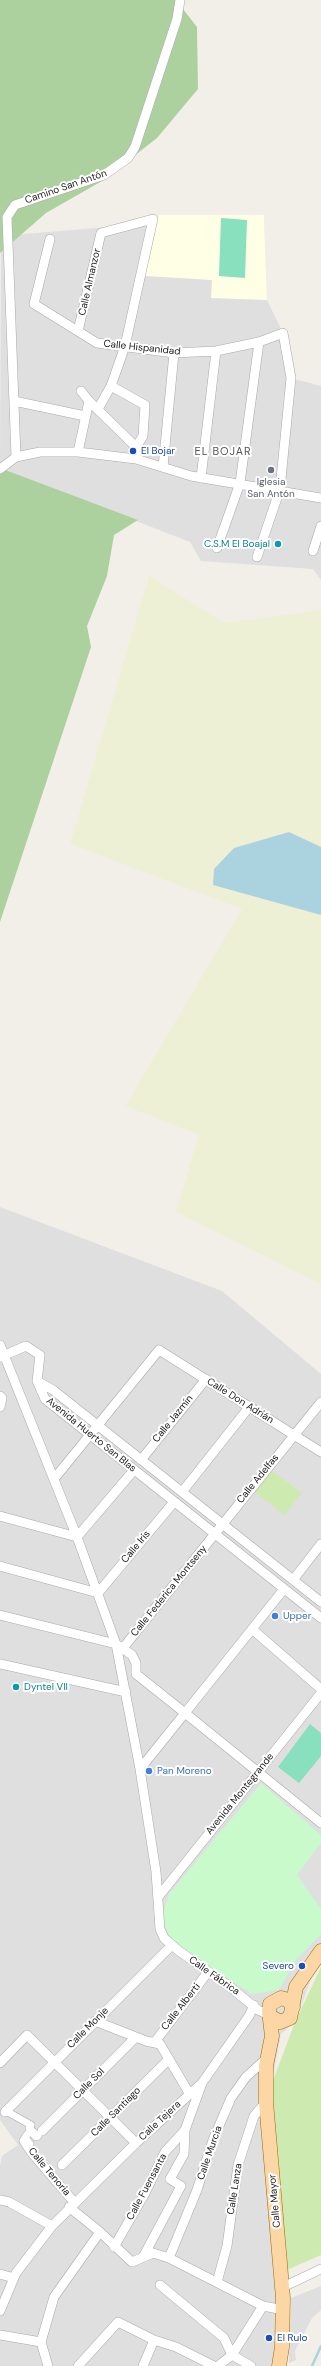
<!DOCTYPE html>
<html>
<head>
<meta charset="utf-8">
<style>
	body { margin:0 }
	canvas { display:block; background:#f2efe9 }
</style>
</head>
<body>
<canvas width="321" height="2366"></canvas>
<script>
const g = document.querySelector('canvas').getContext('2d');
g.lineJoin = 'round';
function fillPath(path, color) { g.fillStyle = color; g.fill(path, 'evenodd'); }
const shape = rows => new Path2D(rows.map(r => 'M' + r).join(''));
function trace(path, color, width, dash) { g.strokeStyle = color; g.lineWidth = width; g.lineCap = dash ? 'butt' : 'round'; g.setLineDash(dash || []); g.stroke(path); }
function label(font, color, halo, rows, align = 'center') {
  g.font = font + ' "DM Sans",sans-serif'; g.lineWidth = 4; g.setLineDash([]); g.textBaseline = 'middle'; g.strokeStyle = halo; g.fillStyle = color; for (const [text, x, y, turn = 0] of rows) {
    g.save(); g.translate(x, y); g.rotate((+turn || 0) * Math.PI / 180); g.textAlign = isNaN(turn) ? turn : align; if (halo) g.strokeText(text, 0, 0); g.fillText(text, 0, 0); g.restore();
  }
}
const residential = shape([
	[250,215,264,215,267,300,283,333,291,378,321,386,321,580,313,569,201,561,190,542,0,468,1,236],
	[0,1207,222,1291,321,1374,321,1965,316,1966,295,2022,281,2034,271,2086,280,2366,0,2366,0,2166,2,2156,18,2145,0,2120],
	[321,2286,321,2310,312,2318,295,2351,296,2360,289,2363,291,2298]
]);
const education = shape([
	[159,215,264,215,267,300,211,298,212,280,145,276]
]);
const farmland = shape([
	[149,576,225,623,321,610,321,1284,176,1212,199,1135,125,1106,242,909,70,844]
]);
const grass = shape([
	[271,1470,302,1493,284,1515,253,1491],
	[321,1967,321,2255,287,2270,271,2086,295,2022]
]);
const forest = shape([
	[0,0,176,0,197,27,198,89,157,138,102,181,46,213,0,253],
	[0,310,0,468,138,520,114,535,107,576,87,626,91,647,0,922]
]);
const park = shape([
	[261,1783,321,1835,321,1843,297,1875,321,1909,321,1934,295,1961,279,1990,252,1994,198,1960,171,1938,164,1924,164,1910,169,1894]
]);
const pitch = shape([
	[221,218,247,220,245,278,219,276],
	[310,1724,321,1733,321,1756,299,1783,278,1767]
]);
const water = shape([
	[289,832,321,847,321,915,213,885,214,869,234,848]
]);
const stream = shape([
	[312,2366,321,2346]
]);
const pedestrian = shape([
	[6,2111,31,2125,29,2128,38,2136,36,2137,30,2131,25,2137,30,2144]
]);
const minor = shape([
	[50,239,34,304,97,343,174,353,216,351,259,342,283,333,291,378,280,489,257,557],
	[78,331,101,233,153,219,125,346,111,386,98,409],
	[111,386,145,405,143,436,136,447,136,459],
	[81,391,89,401,136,447],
	[14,401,85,416],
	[78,452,89,401],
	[16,457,7,217,15,205,104,175,128,158,135,147,177,19,180,0],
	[163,467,174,353],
	[0,469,16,457,40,452,78,452,136,459,191,476,321,498],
	[201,478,216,351],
	[217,548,240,483,259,342],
	[313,551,321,526],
	[0,1345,77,1537,116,1644,140,1769,156,1872,160,1929,164,1938,179,1951,229,1986,258,2010,269,2015],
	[0,1357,26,1346,40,1355,37,1381,45,1399,321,1618],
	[37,1381,53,1390,321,1602],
	[0,1396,2,1398,0,1407],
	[141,1460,206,1379],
	[54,1479,159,1350,321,1452],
	[182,1492,250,1406],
	[0,1516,77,1537,134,1470],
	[0,1566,98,1593,174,1502],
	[293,1580,321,1544],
	[284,1589,185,1713,321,1823],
	[0,1615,116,1644,132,1655,136,1663,136,1674,185,1713,140,1769],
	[252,1629,321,1689],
	[123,1648,321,1402],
	[0,1664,126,1692],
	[159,1896,321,1693],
	[95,2021,146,2041,160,2044,189,2093],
	[154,2043,208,1972],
	[0,2063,27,2035,136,2143],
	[5,2112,172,1945],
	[42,2131,136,2037],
	[24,2141,32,2153,74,2202],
	[62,2165,169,2059],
	[0,2200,9,2202,52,2226],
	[69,2207,100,2232,132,2262,153,2253,169,2258,263,2306,284,2310],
	[114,2247,145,2193,165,2152,185,2130],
	[143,2257,181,2186,170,2179,184,2154,185,2130,202,2083],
	[169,2258,197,2190,213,2140,231,2098,246,2077,267,2058],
	[0,2274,14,2278],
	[217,2282,227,2246,238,2165,254,2116,266,2102],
	[160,2285,224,2338,232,2355,251,2366],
	[283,2287,321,2269],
	[0,2311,16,2273,52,2226,136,2143,202,2083,249,2016,254,2005],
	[0,2335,41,2342,48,2366],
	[41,2342,54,2297,100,2232],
	[78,2366,118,2322,154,2340,176,2347,214,2366],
	[143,2366,154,2340],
	[218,2366,232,2355,263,2306]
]);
const primary = shape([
	[270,2016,280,2022,290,2018,296,1987,321,1951],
	[279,2366,282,2347,283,2298,266,2102,266,2066,272,2036,269,2011,270,2004,281,1998,288,2000,293,2007]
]);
const markers = [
	[133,451,4,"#1a4fb4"],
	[271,470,4,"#6b7280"],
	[278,544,4,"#0f9aa8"],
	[275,1616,4,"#3f7fe0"],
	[16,1687,4,"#0f9aa8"],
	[149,1771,4,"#3f7fe0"],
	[302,1966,4,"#1a4fb4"],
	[269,2338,4,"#1a4fb4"]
];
const streetNames = [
	["Camino San Antón",66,187,-19],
	["Calle Almanzor",90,282,-77],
	["Calle Hispanidad",142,348,6],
	["Calle Don Adrián",240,1401,32],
	["Calle Jazmín",173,1419,-51],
	["Avenida Huerto San Blas",91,1435,39],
	["Calle Adelfas",258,1479,-51],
	["Calle Iris",136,1547,-50],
	["Calle Federica Montseny",169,1591,-51],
	["Avenida Montegrande",240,1794,-51],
	["Calle Fábrica",214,1976,35],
	["Calle Alberti",181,2007,-52],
	["Calle Monje",88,2028,-45],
	["Calle Sol",89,2084,-45],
	["Calle Santiago",116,2112,-45],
	["Calle Tejera",160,2121,-43],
	["Calle Murcia",210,2153,-71],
	["Calle Tenoria",49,2172,50],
	["Calle Fuensanta",147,2187,-62],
	["Calle Lanza",235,2189,-81],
	["Calle Mayor",275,2201,-95]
];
const transitNames = [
	["El Bojar",141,451],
	["Severo",294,1966,"right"],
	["El Rulo",277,2338]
];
const worshipNames = [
	["Iglesia",271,482],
	["San Antón",271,494]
];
const cultureNames = [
	["C.S.M El Boajal",270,544],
	["Dyntel VII",24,1687,"left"]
];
const shopNames = [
	["Upper",283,1616],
	["Pan Moreno",157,1771]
];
const neighbourhoodNames = [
	["EL BOJAR",223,452]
];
fillPath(residential, '#e0dfdf');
fillPath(education, '#ffffe5');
fillPath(farmland, '#eef0d5');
fillPath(grass, '#cdebb0');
fillPath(forest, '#add19e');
fillPath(park, '#c8facc');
fillPath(pitch, '#88e0be');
fillPath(water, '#aad3df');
trace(stream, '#aad3df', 2.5);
trace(pedestrian, '#a9a9a9', 8);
trace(minor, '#a9a9a9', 10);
trace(primary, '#a06b00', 15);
trace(pedestrian, '#fff', 7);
trace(minor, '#fff', 9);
trace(primary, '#fcd6a4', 14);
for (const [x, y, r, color] of markers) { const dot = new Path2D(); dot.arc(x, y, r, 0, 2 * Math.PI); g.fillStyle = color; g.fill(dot); trace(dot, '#fff', 1.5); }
label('10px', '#222', '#fff', streetNames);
label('10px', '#164399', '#fff', transitNames, 'left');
label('10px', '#5b616d', '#fff', worshipNames);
label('10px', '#0d838f', '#fff', cultureNames, 'right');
label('10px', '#366cbe', '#fff', shopNames, 'left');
g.letterSpacing = '1px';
label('11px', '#555', '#fff', neighbourhoodNames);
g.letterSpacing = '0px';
</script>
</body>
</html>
